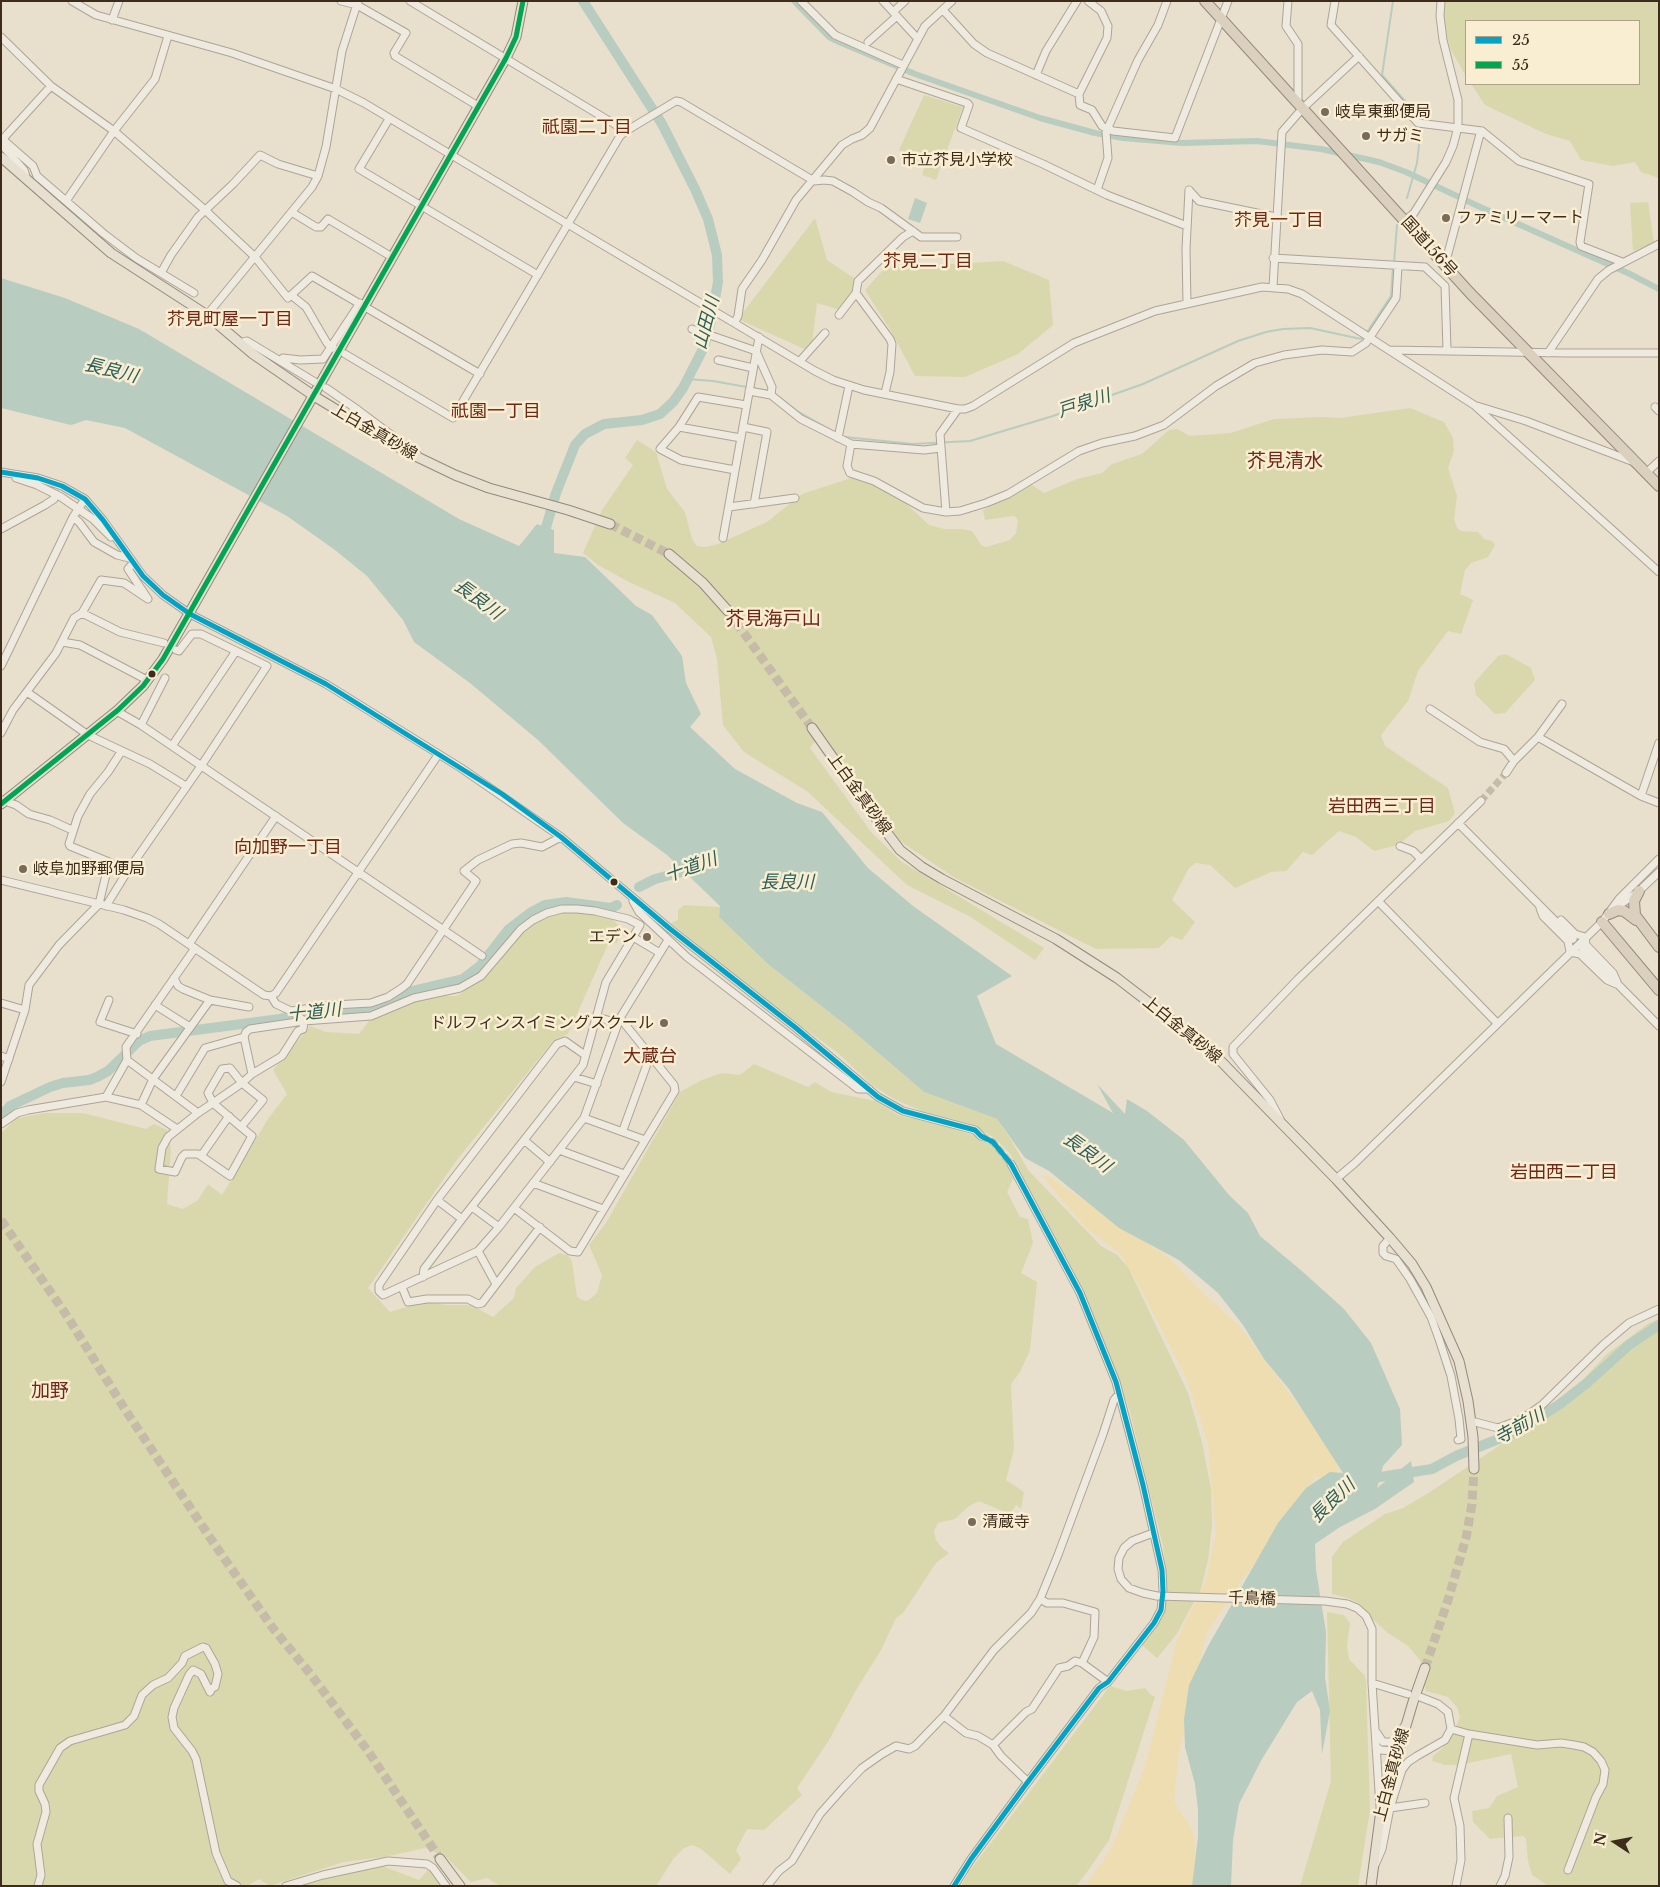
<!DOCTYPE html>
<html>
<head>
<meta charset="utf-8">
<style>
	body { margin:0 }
	#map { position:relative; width:1660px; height:1887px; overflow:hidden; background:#e8dfcc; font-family:"Libre Baskerville",serif }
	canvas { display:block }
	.frame { position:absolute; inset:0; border:2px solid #3d2c1c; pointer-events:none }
	.legend { position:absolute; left:1465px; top:20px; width:175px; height:65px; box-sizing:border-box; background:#faeed2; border:1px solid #aea089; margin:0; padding:6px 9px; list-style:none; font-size:15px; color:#3d2c1c }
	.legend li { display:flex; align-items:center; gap:10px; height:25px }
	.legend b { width:25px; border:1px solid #aea089 }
	.north { position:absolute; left:1590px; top:1817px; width:50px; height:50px; -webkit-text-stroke:4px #faeed2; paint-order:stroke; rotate:281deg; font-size:14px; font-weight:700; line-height:20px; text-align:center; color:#3d2c1c }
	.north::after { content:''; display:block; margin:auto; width:18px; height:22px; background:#3d2c1c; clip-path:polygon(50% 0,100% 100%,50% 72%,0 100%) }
</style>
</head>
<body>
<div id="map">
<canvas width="1660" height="1887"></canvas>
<div class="frame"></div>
<ul class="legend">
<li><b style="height:6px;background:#03a3c5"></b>25</li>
<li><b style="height:6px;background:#00a651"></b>55</li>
</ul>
<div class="north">N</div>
</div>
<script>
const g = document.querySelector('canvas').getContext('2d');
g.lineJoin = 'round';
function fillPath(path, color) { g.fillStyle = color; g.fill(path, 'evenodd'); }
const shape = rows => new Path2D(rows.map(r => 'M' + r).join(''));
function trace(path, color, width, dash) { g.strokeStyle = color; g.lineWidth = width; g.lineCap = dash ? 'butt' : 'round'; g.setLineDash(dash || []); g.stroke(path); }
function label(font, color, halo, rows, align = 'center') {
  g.font = font + ' "Libre Baskerville","Noto Sans JP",serif'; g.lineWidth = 5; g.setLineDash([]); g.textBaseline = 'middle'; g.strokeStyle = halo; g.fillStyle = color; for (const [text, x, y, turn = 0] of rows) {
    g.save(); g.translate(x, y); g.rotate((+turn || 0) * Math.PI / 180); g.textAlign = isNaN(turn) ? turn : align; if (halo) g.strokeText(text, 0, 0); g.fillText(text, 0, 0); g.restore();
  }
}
const green = shape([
	[1436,1,1659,1,1659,178,1641,172,1635,162,1613,166,1581,160,1570,141,1546,134,1485,105,1471,84,1639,84,1639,21,1466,21,1466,76,1451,50],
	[924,95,963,107,936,180,922,175,927,161,899,150],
	[1648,202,1654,243,1633,251,1630,203],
	[815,218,827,260,860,282,840,310,817,303,811,352,738,319],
	[1003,261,1049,280,1053,325,1018,354,965,377,915,376,891,331,865,290,885,268],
	[1410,408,1444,422,1453,438,1454,451,1448,468,1457,496,1454,519,1457,528,1461,531,1478,532,1484,539,1492,541,1495,545,1488,557,1471,563,1465,570,1460,594,1473,600,1461,634,1448,631,1418,671,1408,701,1381,735,1385,746,1448,788,1455,813,1449,821,1415,831,1398,845,1374,851,1356,837,1339,831,1312,855,1303,852,1286,871,1271,872,1235,888,1210,865,1196,863,1189,868,1172,900,1195,922,1182,940,1171,936,1159,948,1096,949,955,878,900,841,853,780,817,739,810,748,872,833,902,862,1044,948,1035,960,969,916,907,885,808,792,744,752,723,725,717,659,711,637,675,603,629,582,598,565,583,553,602,510,633,465,625,458,637,440,656,452,667,489,685,512,692,539,697,546,706,547,718,544,767,522,802,494,854,477,875,480,898,496,929,525,945,529,963,529,972,531,982,546,986,547,1010,540,1016,533,1018,521,1016,517,1012,516,985,520,983,510,1029,483,1044,493,1077,479,1102,473,1112,464,1142,454,1169,430,1177,429,1190,436,1231,433,1274,419,1322,417,1340,418],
	[1506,654,1531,668,1535,680,1505,713,1495,714,1476,695,1474,683,1498,656],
	[684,905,720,907,719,917,769,965,847,1026,924,1092,997,1119,1011,1140,1028,1170,1101,1246,1117,1255,1128,1267,1188,1393,1202,1442,1211,1489,1212,1525,1208,1560,1201,1589,1176,1635,1157,1658,1142,1645,1160,1621,1163,1612,1167,1578,1163,1546,1130,1412,1105,1343,1057,1243,1011,1155,995,1138,970,1124,926,1113,894,1099,872,1085,838,1053,754,991,671,923,678,920,678,910],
	[566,909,610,916,622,930,617,943,609,942,568,1034,554,1040,456,1161,368,1288,390,1312,426,1301,445,1305,471,1305,493,1317,514,1298,516,1288,535,1267,559,1253,568,1255,572,1262,577,1297,585,1301,589,1300,597,1293,602,1275,589,1245,606,1223,680,1092,702,1080,722,1073,740,1075,754,1064,808,1087,815,1082,831,1092,875,1101,900,1116,930,1121,976,1136,994,1146,1007,1162,1013,1179,1007,1192,1020,1217,1028,1219,1033,1243,1021,1273,1037,1282,1030,1350,1020,1372,1011,1384,1014,1449,1006,1480,1024,1492,1021,1509,1016,1505,1010,1514,981,1502,977,1502,969,1506,955,1519,938,1523,934,1531,936,1540,942,1548,949,1553,936,1563,903,1613,896,1618,881,1650,856,1690,829,1740,797,1788,802,1795,764,1830,747,1829,736,1850,741,1859,730,1874,700,1848,692,1845,684,1848,674,1858,656,1886,500,1886,487,1878,471,1882,446,1857,425,1848,384,1857,343,1862,270,1886,259,1879,247,1886,1,1886,1,1133,17,1118,46,1113,83,1113,146,1129,154,1124,167,1130,171,1149,167,1204,183,1209,198,1200,208,1184,222,1195,268,1119,287,1094,273,1070,310,1026,326,1032,359,1034,373,1016,415,996,456,996,462,993,539,918],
	[1659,1319,1659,1886,1548,1886,1532,1875,1528,1861,1526,1839,1523,1836,1490,1839,1473,1822,1472,1811,1489,1808,1497,1796,1518,1787,1511,1754,1459,1765,1445,1765,1432,1761,1433,1756,1446,1745,1455,1729,1460,1717,1457,1707,1448,1697,1426,1691,1423,1683,1423,1673,1420,1660,1408,1646,1388,1633,1370,1617,1359,1603,1347,1598,1332,1594,1332,1557,1343,1542,1385,1514,1403,1508,1430,1492,1557,1407,1607,1354,1649,1323],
	[1327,1612,1344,1615,1350,1623,1347,1646,1349,1659,1364,1675,1366,1680,1370,1810,1358,1886,1300,1886,1331,1781],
	[1110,1686,1127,1691,1145,1688,1151,1695,1155,1697,1109,1840,1087,1872,1076,1886,961,1886,968,1873],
	[382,1866,419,1880,428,1870,436,1875,442,1886,299,1886,365,1869]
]);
const sand = shape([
	[1042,1175,1048,1176,1168,1257,1198,1288,1240,1327,1341,1463,1333,1479,1315,1476,1295,1517,1245,1576,1206,1634,1178,1758,1174,1801,1194,1833,1197,1886,1085,1886,1112,1848,1145,1766,1178,1637,1205,1583,1216,1535,1208,1443,1186,1377,1142,1291,1120,1253,1085,1227]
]);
const water = shape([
	[915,198,927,203,920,223,908,219],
	[1,278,65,298,139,329,459,519,519,546,537,524,554,530,554,553,585,557,636,606,652,615,682,656,686,683,701,714,690,727,735,769,797,803,822,812,868,868,913,906,1012,976,977,996,996,1044,1113,1113,1097,1084,1125,1114,1127,1099,1147,1111,1184,1140,1229,1195,1248,1213,1260,1236,1303,1272,1344,1309,1371,1343,1400,1409,1402,1445,1383,1466,1377,1488,1411,1461,1414,1482,1375,1509,1340,1527,1315,1544,1316,1570,1326,1632,1325,1677,1330,1711,1322,1754,1320,1710,1312,1691,1297,1702,1262,1759,1239,1804,1233,1840,1231,1886,1192,1886,1198,1837,1198,1809,1195,1784,1185,1747,1184,1719,1189,1685,1207,1648,1278,1523,1306,1488,1330,1472,1343,1473,1289,1389,1264,1359,1243,1325,1218,1293,1179,1260,1119,1228,1049,1171,1025,1158,997,1119,924,1092,847,1026,769,965,719,917,720,906,667,855,623,823,538,740,470,683,414,642,403,620,367,576,335,550,287,516,125,428,86,420,71,425,1,408]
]);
const stream = shape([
	[1393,1,1382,75,1420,118,1420,121],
	[1407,198,1417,163,1421,126],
	[1394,262,1397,225],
	[1367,332,1391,296,1393,267],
	[688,379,713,381,769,391],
	[775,394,797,411,836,433],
	[845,437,913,444,970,441,1053,416,1143,384,1238,341,1266,332,1283,329,1310,328,1361,339,1364,336]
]);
const canal = shape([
	[794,1,829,37,839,42,915,74,1040,118,1095,133,1123,138,1182,143,1257,141,1321,149,1379,162,1406,172,1480,207,1630,274,1659,289]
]);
const river = shape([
	[543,538,556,493,575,445,585,434,604,424,642,420,660,414,673,402,683,388,704,347,711,321,718,282,717,255,708,219,695,189,662,124,583,1],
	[639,887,655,879,678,873,696,866],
	[1,1117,10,1106,50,1087,63,1083,89,1080,97,1077,108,1071,139,1041,150,1036,280,1019,313,1012,361,1010,373,1008,412,991,463,979,480,966,508,930,530,913,545,905,566,902,611,908,617,905],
	[1367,1479,1432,1469,1456,1456,1516,1432,1560,1404,1587,1383,1629,1345,1659,1325]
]);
const minorTunnel = shape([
	[1481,801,1506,773],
	[981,1136,993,1142,1011,1164]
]);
const majorTunnel = shape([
	[610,524,669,554],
	[728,611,812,728],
	[1,1220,67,1316,126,1411,215,1545,272,1627,312,1676,368,1751,440,1859],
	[1425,1668,1448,1600,1466,1538,1472,1504,1474,1469]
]);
const minor = shape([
	[72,1,96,15,232,53,336,89,364,103,815,371,833,380,864,390,958,409,965,409,973,406,1074,343,1155,311,1262,287,1288,289,1302,294,1474,405,1659,572],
	[341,1,357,5,406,33,394,53,395,56,478,106],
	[410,1,626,131],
	[801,1,835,35,903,65],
	[883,1,918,39],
	[1088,1,1101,11,1108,26,1107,38,1079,94,1080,105,1092,110,1102,126,1113,131,1175,138,1228,1],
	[1288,1,1286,26,1298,44,1298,104],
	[1335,1,1331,25,1418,123,1482,131,1519,161,1589,184,1580,242,1581,246,1622,262],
	[943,10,974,44,987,53,1079,94],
	[893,12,905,1],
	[112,20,119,1],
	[1,37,51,86,114,131,205,210,255,257,288,298,312,276,480,374],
	[868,42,897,16],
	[1036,75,1046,51,1077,1],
	[896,79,967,103,969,105,961,128,1043,164,1107,195,1187,226],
	[389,119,359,169,538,275],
	[1,138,33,166,37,176,103,233,136,258,194,293],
	[1,141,51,86],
	[1,144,24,170,27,180],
	[1097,190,1108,158,1106,132,1138,60,1158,25,1167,1],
	[1189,190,1199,201,1276,217],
	[66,201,114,131,155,79,168,36],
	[293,213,316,227,321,227,328,219,392,257],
	[1406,220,1414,213,1446,162,1453,146,1458,127,1458,100,1443,40,1440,16,1441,1],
	[1273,258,1425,267,1445,286,1447,350],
	[1444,263,1447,257,1480,134,1482,131],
	[161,273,171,255,198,217,233,184,260,155,278,164,318,176],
	[1273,287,1282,132,1302,109,1359,56],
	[856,293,890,339,892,344,890,372,885,393],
	[291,295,306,307,327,343,333,348],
	[1187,304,1186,249,1189,190],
	[207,315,312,187,318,176,326,147,342,51,358,1],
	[839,315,856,293,858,281,903,237,913,231],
	[735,322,738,316,742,289,762,260,796,200,842,145,852,139,862,135,870,128,925,26,952,1],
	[692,329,756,351,772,387,771,395],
	[239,343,247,341,315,382],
	[1389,350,1568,353,1659,353],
	[1548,353,1598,279,1609,270,1659,244],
	[345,354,453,418,620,136,626,131,676,101,681,102,814,181,824,180,833,181,853,192,868,202,881,208,921,237,957,237],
	[718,360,753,368],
	[280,361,283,358,300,360,323,359,360,303],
	[800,361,825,333],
	[326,388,358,410,417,454],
	[749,391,771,395,801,419,851,444,924,450,941,448],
	[1477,406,1526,421,1634,462],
	[1655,407,1659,411],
	[679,427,741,438],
	[743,427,767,432,754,504],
	[838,438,849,386],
	[851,444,847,466,850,473,874,481,923,508,946,512,960,511,986,503,1008,494,1079,451,1102,443,1135,436,1164,425,1216,386,1255,363,1284,355,1322,350,1352,352,1366,343,1396,298,1398,266],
	[735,470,681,460,660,449,679,427,698,397,746,405],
	[1,472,38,478,62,486,85,499,103,520,143,576,163,595,190,614,326,684,461,768,561,837,669,928,796,1028,878,1097,903,1111,975,1130,981,1136],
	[1646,473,1659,461],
	[16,478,37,485,61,497,93,519,111,537],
	[729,507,795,498],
	[946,512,940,434,958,409],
	[73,517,79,522,94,542,117,555,129,558],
	[1,529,45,505,54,499,56,494],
	[723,538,759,337],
	[82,613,120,632,164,643],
	[62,642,80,645,147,680],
	[1,666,73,517,85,499],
	[27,692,88,735,150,764,186,786],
	[1430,709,1480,742,1504,749,1514,761],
	[118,710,120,713,141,725,482,956],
	[141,725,165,678],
	[1,733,13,710,56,653,74,618,82,613,101,580,124,583,148,599,128,569,133,563],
	[1538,737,1641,796,1659,803],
	[172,746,236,651],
	[121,752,108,772,90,794,78,816,69,844,70,846,109,862,127,872],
	[1506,773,1514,761,1538,737,1562,704],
	[1641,796,1659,743],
	[2,800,16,805,29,814,50,820,72,830],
	[1458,823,1573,939],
	[1400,846,1413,851,1421,859],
	[1,880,124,910,147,918,159,924,264,995,271,996,276,993,438,755],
	[633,901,639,912,687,957,858,1089,869,1089],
	[1378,901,1497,1023],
	[106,906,127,872,201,766,267,666,201,634,192,634,182,647,179,651,176,650],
	[1540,908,1543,916,1568,941,1570,952],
	[1613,910,1639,891,1659,872],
	[1561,920,1575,934,1585,937],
	[1585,937,1586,945,1613,973,1617,982],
	[189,944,276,816],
	[1583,949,1659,1026],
	[1570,952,1580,954,1607,980,1616,984],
	[174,978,178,986,183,989,210,1000,249,1007],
	[271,996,276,1004,293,1012,304,1021],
	[109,1000,100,1022,137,1034],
	[1,1003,25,1010],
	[155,1005,190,1027],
	[291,1011,333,1005,371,1003,388,997,402,988,407,984,476,881,464,871,478,860,512,844,521,843,542,847,561,837],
	[597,1017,618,1023],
	[585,1055,565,1041,557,1044,437,1200,379,1285,379,1291,383,1295,478,1251,499,1227,584,1118,620,1018,668,940],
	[1,1056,9,1059],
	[127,1060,198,1113],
	[252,1074,244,1037,246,1032,250,1029,304,1021,371,1016,414,998,460,988,481,976,521,929,533,920,547,913,562,909,577,909,595,911,628,919,640,925,633,937],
	[574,1077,597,1084],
	[1,1082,25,1010,29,985,59,945,99,904,109,862],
	[176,1096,205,1048,244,1037],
	[106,1097,127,1060,126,1047,195,948],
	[141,1105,153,1079,210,1000],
	[584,1118,645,1140],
	[1280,1119,1270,1100,1233,1054,1233,1047,1298,979,1481,801],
	[1,1124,17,1113,28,1110,106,1097,141,1105,177,1129],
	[241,1127,263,1100,242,1083,230,1068,222,1069,208,1093,213,1103,241,1127,252,1136,230,1176,198,1154,185,1154,182,1157,175,1172,159,1169,162,1148,168,1137,198,1113,213,1103,242,1083,252,1074,282,1056,298,1031,303,1029,304,1021],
	[623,1130,650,1056],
	[524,1140,550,1162],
	[559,1150,624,1174],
	[201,1156,229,1116],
	[1336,1179,1355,1163,1602,922,1619,899,1659,859],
	[533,1183,603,1209],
	[437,1200,462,1219],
	[472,1207,499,1227],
	[514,1208,570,1251,578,1252,675,1091,674,1085,620,1018],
	[1390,1238,1383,1246,1383,1253,1386,1256,1396,1259,1410,1279,1431,1317,1439,1339,1451,1376,1459,1419,1461,1439,1458,1440],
	[478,1251,496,1284],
	[423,1277,424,1269,462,1219,583,1065,606,982,633,937,660,953],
	[402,1287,408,1302,427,1299,468,1299,478,1304,482,1303,540,1227],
	[1475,1422,1498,1428,1522,1419,1542,1405,1603,1345,1629,1323,1659,1309],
	[1153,1533,1132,1541,1124,1548,1119,1558,1118,1569,1121,1579,1129,1588,1143,1593,1157,1596],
	[1040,1599,1047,1603,1063,1603,1095,1612,1094,1637,1082,1663,1108,1682],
	[1347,1604,1357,1608,1366,1616,1372,1629,1372,1683,1380,1807],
	[1372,1683,1408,1694],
	[944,1716,966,1733,978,1736,993,1745,1001,1756,1028,1782],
	[1451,1729,1469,1734,1537,1745,1561,1743,1574,1745,1584,1747,1593,1752,1601,1761,1605,1770,1603,1784,1596,1797,1568,1870],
	[1377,1733,1383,1742,1391,1742,1396,1739,1405,1725],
	[993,1745,1026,1712,1032,1709,1059,1668,1068,1666,1075,1661,1082,1663],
	[1376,1747,1381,1750,1392,1751,1399,1747],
	[1390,1808,1425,1803],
	[1375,1865,1382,1849,1390,1808,1402,1770,1408,1762,1417,1756,1445,1740,1451,1729,1448,1712,1438,1704,1420,1697],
	[38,1886,41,1875,37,1844,46,1812,45,1804,39,1791,39,1785,60,1748,70,1741,125,1725,134,1716,142,1695,153,1685,168,1678,182,1663,185,1656,203,1647,206,1648,215,1664,218,1674,215,1687,212,1688,210,1692,201,1674,193,1670,189,1675,174,1708,172,1717,174,1728,192,1751,196,1759,216,1853,228,1881,237,1886],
	[286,1886,323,1875,388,1861,427,1864,433,1868,446,1886],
	[767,1886,779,1871,792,1861,820,1814,843,1788,862,1768,882,1754,896,1746,909,1749,915,1746,944,1716,994,1650,1031,1613,1040,1599,1058,1555,1103,1434,1114,1400,1119,1394],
	[954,1886,971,1859,1024,1787,1099,1688,1108,1682,1154,1623,1161,1610,1163,1591,1162,1570,1143,1485,1116,1382,1080,1293,1011,1164],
	[1456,1886,1461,1860,1460,1826,1454,1798,1469,1734],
	[1500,1886,1505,1876,1509,1857,1508,1818]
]);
const major = shape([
	[1,157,111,253,207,315,253,354,314,396,355,421,405,451,455,475,489,488,568,510,610,524],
	[669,554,703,583,728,611],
	[812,728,869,809,900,850,922,867,942,879,1056,939,1117,978,1208,1048,1336,1179,1390,1238,1412,1264,1426,1287,1459,1361,1468,1401,1473,1437,1474,1469],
	[1,804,118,710,143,686,163,659,506,58,516,37,523,1],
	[440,1859,460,1886],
	[1371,1886,1381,1810,1413,1702,1425,1668]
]);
const highway = shape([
	[1205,1,1470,293,1659,486],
	[1639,891,1634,901,1635,915,1659,947],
	[1609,914,1618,910,1624,911,1636,920],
	[1602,922,1659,990]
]);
const minorBridge = shape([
	[1157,1596,1325,1601,1347,1604]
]);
const bus1 = shape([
	[1,472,38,478,62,486,85,499,103,520,143,576,163,595,190,614,326,684,502,794,561,837,669,928,796,1028,878,1097,903,1111,975,1130,981,1136,993,1142,1011,1164,1080,1293,1116,1382,1143,1485,1162,1570,1163,1591,1161,1610,1154,1623,1108,1682,1099,1688,1024,1787,971,1859,954,1886]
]);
const bus2 = shape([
	[1,804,118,710,143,686,163,659,506,58,516,37,523,1]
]);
const markers = [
	[1325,112,5,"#796b5a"],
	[1366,136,5,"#796b5a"],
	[891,160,5,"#796b5a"],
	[1446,218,5,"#796b5a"],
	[152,674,4.5,"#3d2c1c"],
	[23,869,5,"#796b5a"],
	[614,882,4.5,"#3d2c1c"],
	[647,937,5,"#796b5a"],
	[664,1023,5,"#796b5a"],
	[972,1522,5,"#796b5a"]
];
const poiNames = [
	["岐阜東郵便局",1335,112],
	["サガミ",1376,136],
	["市立芥見小学校",901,160],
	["ファミリーマート",1456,218],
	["岐阜加野郵便局",33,869],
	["エデン",637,937,"right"],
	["ドルフィンスイミングスクール",654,1023,"right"],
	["清蔵寺",982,1522]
];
const streetNames = [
	["国道156号",1429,247,48],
	["上白金真砂線",374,432,30],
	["上白金真砂線",859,794,54],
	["上白金真砂線",1182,1030,39],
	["千鳥橋",1252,1599,2],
	["上白金真砂線",1392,1775,-75]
];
const neighbourhoodNames = [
	["祇園二丁目",587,128],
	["芥見一丁目",1279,221],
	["芥見二丁目",928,262],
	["芥見町屋一丁目",230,320],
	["祇園一丁目",496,412],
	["岩田西三丁目",1382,807],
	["向加野一丁目",288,848],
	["大蔵台",650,1057],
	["岩田西二丁目",1564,1173]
];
const waterNames = [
	["山田川",707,323,-75],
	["長良川",111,371,14],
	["戸泉川",1084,404,-18],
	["長良川",478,600,36],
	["十道川",691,868,-20],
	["長良川",787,883],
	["十道川",314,1013,-6],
	["長良川",1087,1153,36],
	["寺前川",1520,1427,-29],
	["長良川",1333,1501,-44]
];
const quarterNames = [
	["芥見清水",1285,462],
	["芥見海戸山",773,620],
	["加野",50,1392]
];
fillPath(green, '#d9d8ad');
fillPath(sand, '#eeddb1');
fillPath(water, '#b8cdc0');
trace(stream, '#b8cdc0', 2);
trace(canal, '#b8cdc0', 6);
trace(river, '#b8cdc0', 10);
trace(minorTunnel, '#c6bba9', 7, [7, 3.5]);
trace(majorTunnel, '#c6bba9', 9, [9, 4.5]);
trace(minor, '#ada496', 9);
trace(major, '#93897c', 11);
trace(highway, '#93897c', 12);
trace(minor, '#efeae0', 7);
trace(major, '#e7e0d0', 9);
trace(highway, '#dbcfbd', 10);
trace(minorBridge, '#ada496', 9, []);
trace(minorBridge, '#efeae0', 7);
trace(bus1, '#03a3c5', 5);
trace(bus2, '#00a651', 5);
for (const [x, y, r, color] of markers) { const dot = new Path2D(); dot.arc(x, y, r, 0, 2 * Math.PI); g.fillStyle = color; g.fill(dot); trace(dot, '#faeed2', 2); }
label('16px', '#3d2c1c', '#faeed2', poiNames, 'left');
label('16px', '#3d2c1c', '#faeed2', streetNames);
label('18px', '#6f2816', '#faeed2', neighbourhoodNames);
label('italic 18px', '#2a5f5b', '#faeed2', waterNames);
label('19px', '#6f2816', '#faeed2', quarterNames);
</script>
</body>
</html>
